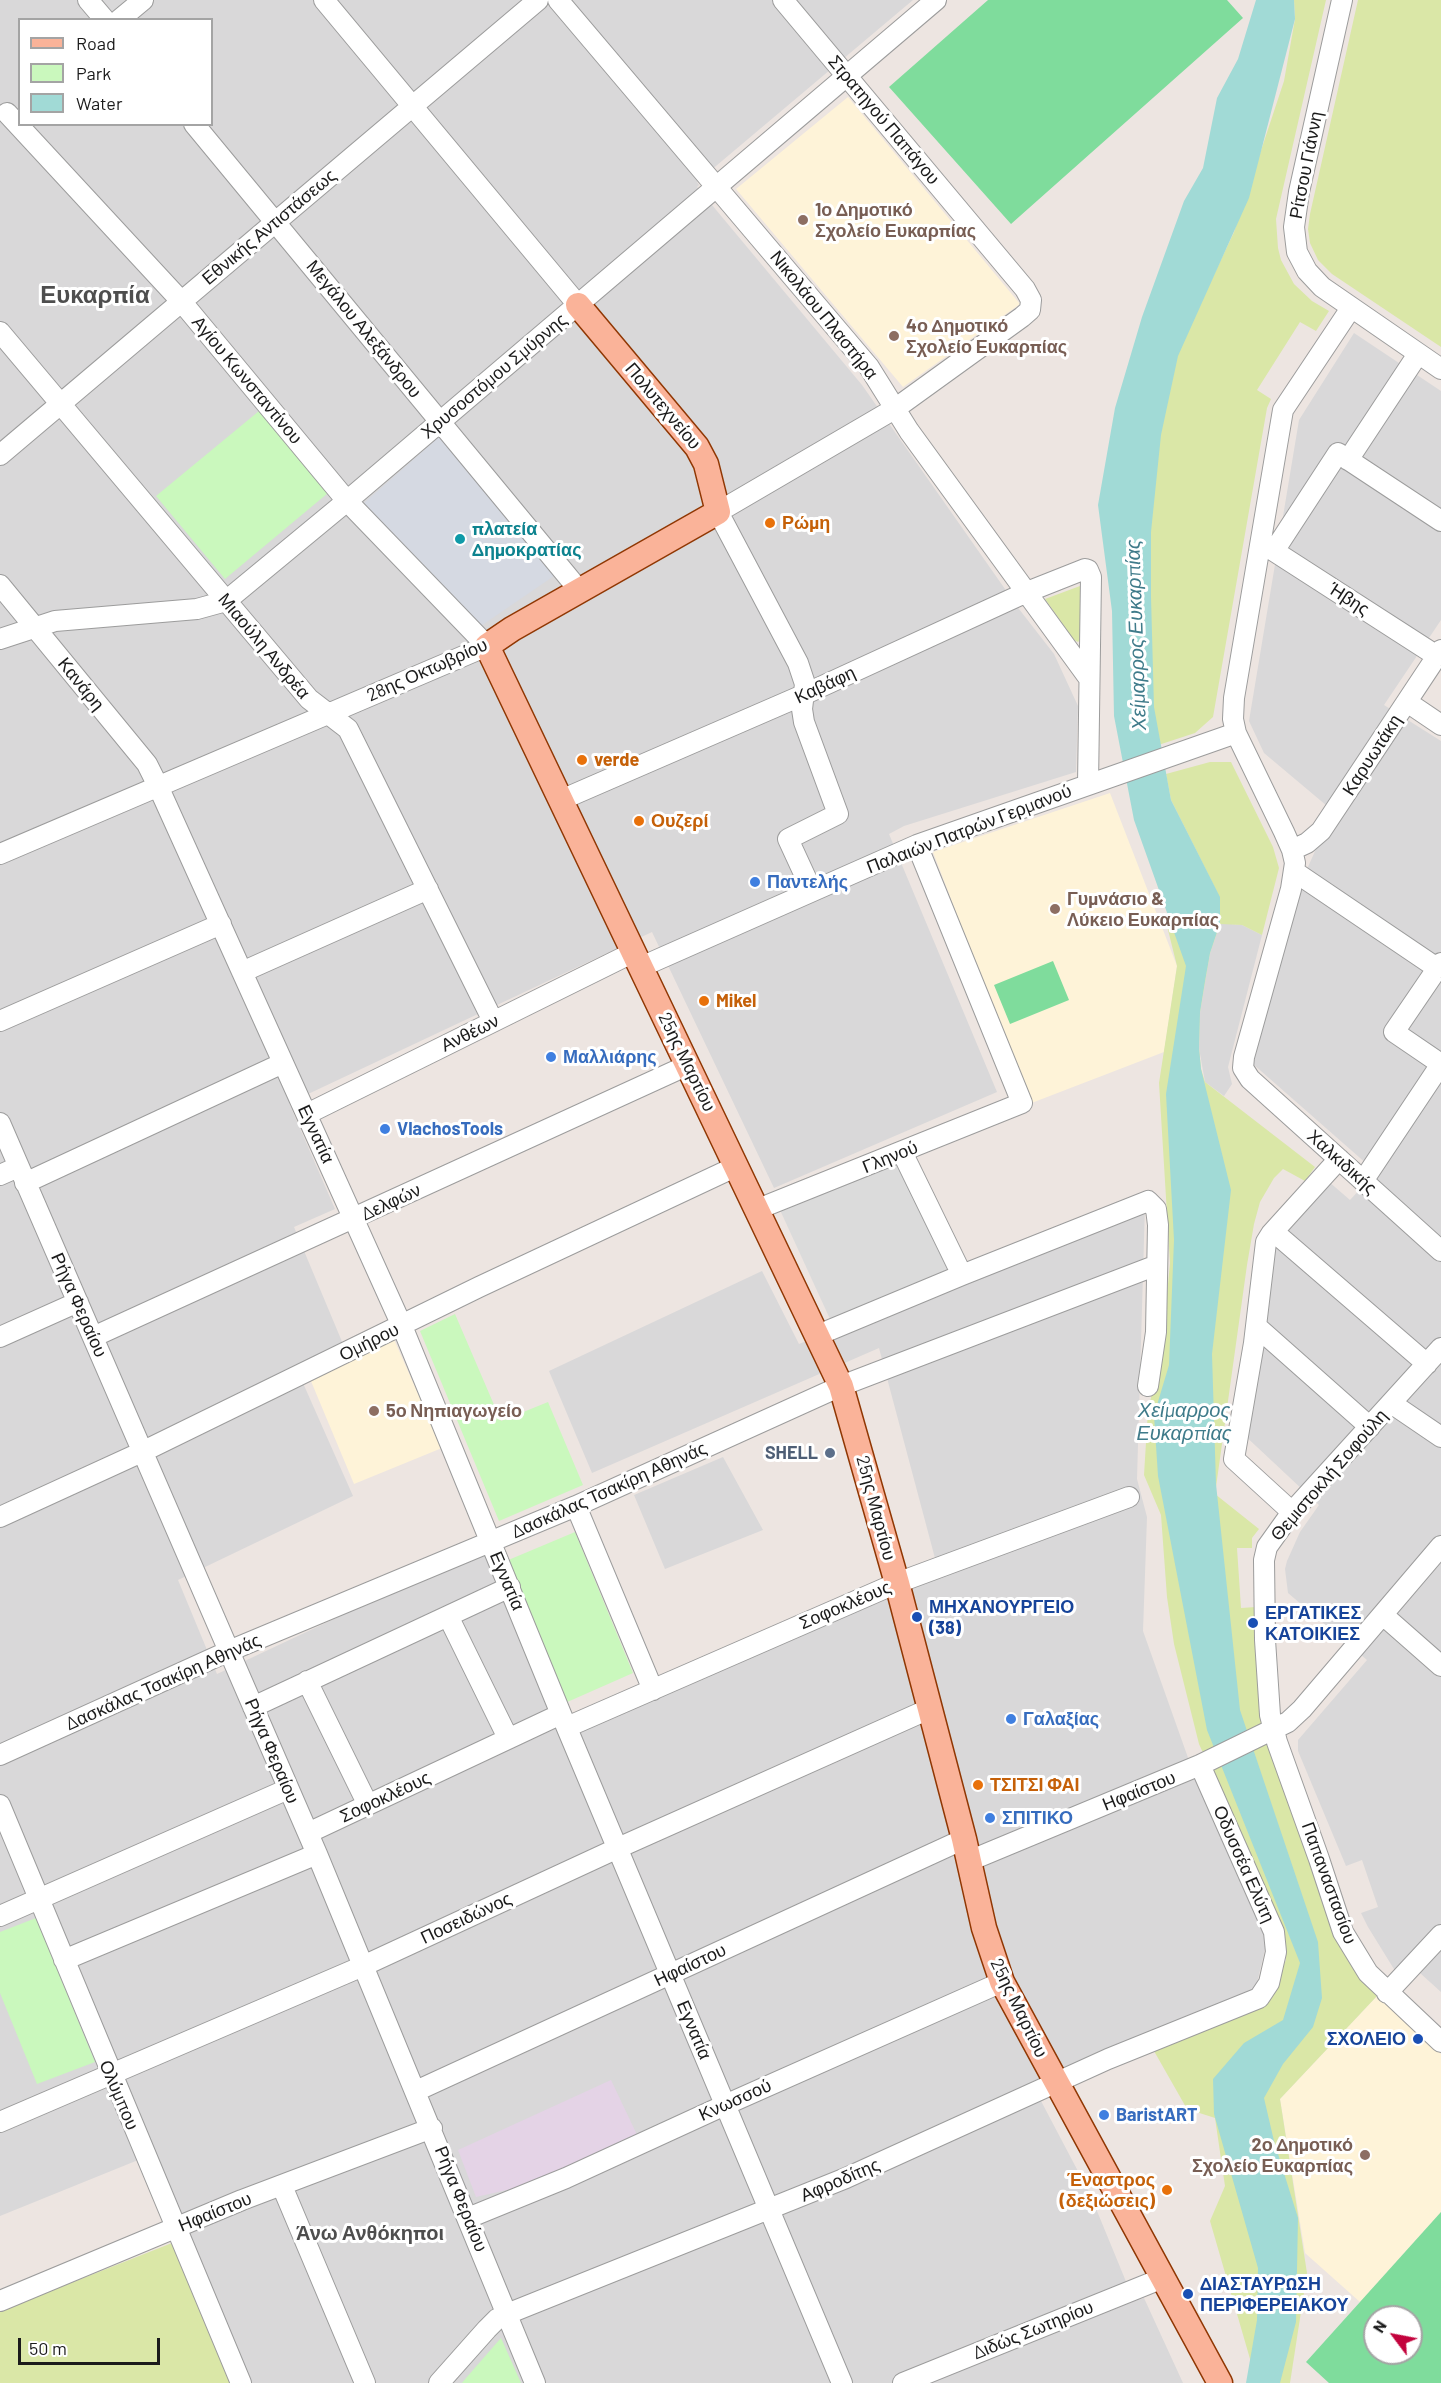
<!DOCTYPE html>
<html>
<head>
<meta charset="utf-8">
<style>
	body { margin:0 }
	#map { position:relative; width:1441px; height:2383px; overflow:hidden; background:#ede5e1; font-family:Barlow,sans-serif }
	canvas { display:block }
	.legend { position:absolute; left:18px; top:18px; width:195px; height:108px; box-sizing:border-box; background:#fff; border:2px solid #a4a4a4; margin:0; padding:8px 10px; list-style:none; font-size:18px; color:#1b1b1b }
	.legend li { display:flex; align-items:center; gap:12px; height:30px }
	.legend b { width:30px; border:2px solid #a4a4a4 }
	.north { position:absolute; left:1363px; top:2305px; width:60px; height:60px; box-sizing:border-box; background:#fff; border:2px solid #a4a4a4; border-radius:50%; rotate:302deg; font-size:16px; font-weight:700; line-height:24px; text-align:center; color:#1b1b1b }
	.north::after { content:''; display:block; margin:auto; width:21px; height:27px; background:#c3033d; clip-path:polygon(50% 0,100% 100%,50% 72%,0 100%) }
	.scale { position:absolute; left:18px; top:2338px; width:142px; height:27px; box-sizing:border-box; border:3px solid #1b1b1b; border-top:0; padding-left:8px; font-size:18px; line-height:21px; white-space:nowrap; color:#1b1b1b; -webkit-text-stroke:4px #fff; paint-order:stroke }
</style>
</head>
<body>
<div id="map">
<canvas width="1441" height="2383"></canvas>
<ul class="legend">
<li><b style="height:8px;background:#fab399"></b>Road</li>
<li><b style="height:16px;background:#caf8bd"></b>Park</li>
<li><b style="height:16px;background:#a1dad6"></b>Water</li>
</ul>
<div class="north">N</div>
<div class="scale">50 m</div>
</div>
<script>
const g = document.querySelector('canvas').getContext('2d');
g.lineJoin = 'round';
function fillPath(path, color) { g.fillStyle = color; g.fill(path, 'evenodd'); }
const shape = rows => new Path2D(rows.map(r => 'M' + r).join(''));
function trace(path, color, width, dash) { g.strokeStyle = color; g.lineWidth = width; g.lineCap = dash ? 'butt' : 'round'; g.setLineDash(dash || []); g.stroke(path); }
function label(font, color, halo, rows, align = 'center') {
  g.font = font + ' Barlow,sans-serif'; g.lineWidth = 6; g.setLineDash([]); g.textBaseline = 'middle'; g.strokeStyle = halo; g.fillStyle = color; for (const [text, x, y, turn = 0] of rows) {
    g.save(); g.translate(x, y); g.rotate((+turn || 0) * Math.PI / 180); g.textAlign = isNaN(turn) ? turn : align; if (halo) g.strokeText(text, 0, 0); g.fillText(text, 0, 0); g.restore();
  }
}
const residential = shape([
	[0,0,913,0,697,182,699,185,697,187,862,385,1019,609,1054,654,1078,706,1076,772,904,826,889,834,997,1092,774,1188,652,932,289,1103,335,1209,294,1227,343,1344,295,1365,353,1496,178,1580,217,1674,485,1548,563,1735,940,1577,879,1348,592,1473,549,1371,762,1271,799,1344,1145,1205,1137,1479,1147,1517,1143,1631,1197,1783,1268,1937,1255,1991,1031,2082,1090,2194,1134,2301,1144,2298,1183,2383,250,2383,153,2154,0,2216],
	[20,20,212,20,212,124,20,124],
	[1354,333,1441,391,1441,620,1384,705,1441,741,1441,1992,1420,1973,1408,1985,1397,1974,1368,1927,1361,1913,1378,1907,1362,1860,1346,1866,1298,1751,1298,1740,1367,1660,1288,1593,1285,1569,1287,1561,1300,1532,1319,1505,1241,1432,1269,1246,1328,1181,1350,1200,1376,1172,1253,1064,1303,878,1333,811,1264,753,1249,721,1299,420],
	[1220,923,1242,925,1262,935,1228,1067,1232,1084,1224,1096,1205,1082,1199,1048,1200,1012,1205,981,1210,953],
	[723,1457,763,1530,665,1569,634,1495]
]);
const industrial = shape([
	[611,2080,639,2139,546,2181,476,2197,458,2150]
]);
const education = shape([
	[848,97,1020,304,903,387,736,189],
	[1110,793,1177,966,1164,1052,1029,1104,933,852],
	[392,1335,442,1448,354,1484,308,1374],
	[1377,1996,1441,2054,1441,2212,1360,2302,1305,2253,1280,2099]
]);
const grass = shape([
	[1294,0,1326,0,1276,219,1278,248,1281,260,1294,284,1312,301,1329,311,1316,331,1300,322,1257,390,1271,399,1267,408,1213,717,1195,733,1137,752,1136,441,1234,232,1284,81,1295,19],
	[1358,0,1441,0,1441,347,1332,274,1318,260,1310,243,1308,229,1310,214],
	[1080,586,1081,639,1078,642,1074,640,1045,599],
	[1210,762,1231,762,1273,847,1279,868,1262,935,1242,925,1220,924,1210,953,1200,1012,1199,1048,1201,1069,1205,1082,1315,1167,1305,1181,1283,1169,1274,1178,1260,1202,1254,1224,1247,1265,1215,1494,1259,1529,1252,1538,1252,1548,1237,1548,1241,1608,1256,1607,1261,1707,1357,1970,1377,1996,1280,2099,1307,2273,1290,2383,1257,2383,1210,2221,1225,2186,1215,2118,1187,2109,1154,2051,1265,2005,1286,1960,1285,1941,1275,1912,1199,1744,1174,1644,1167,1597,1161,1515,1144,1475,1148,1410,1161,1357,1170,1263,1159,1083,1177,966,1166,922,1218,894,1171,800,1166,774],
	[172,2243,230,2383,0,2383,0,2311]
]);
const park = shape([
	[259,411,328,493,225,579,156,496],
	[455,1314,501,1421,548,1402,583,1485,499,1521,420,1331],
	[575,1532,633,1673,565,1703,506,1561],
	[36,1918,95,2062,37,2084,0,1993,0,1932],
	[501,2338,521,2383,462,2383,466,2378]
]);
const pitch = shape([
	[988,0,1227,0,1243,18,1011,224,889,87],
	[1053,961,1069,1000,1010,1024,994,985],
	[1441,2212,1441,2383,1329,2383,1306,2362],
	[1375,2317,1411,2317,1411,2353,1375,2353]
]);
const parking = shape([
	[899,1162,950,1270,830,1319,780,1210]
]);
const plaza = shape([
	[439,437,554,576,478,628,364,503]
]);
const water = shape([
	[1256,0,1294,0,1295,19,1249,198,1178,356,1161,435,1151,532,1151,597,1154,707,1171,800,1220,897,1220,923,1210,953,1205,981,1200,1012,1199,1048,1201,1069,1231,1190,1212,1354,1216,1484,1240,1710,1318,1942,1322,1998,1313,2027,1283,2064,1264,2098,1274,2141,1298,2218,1296,2322,1280,2383,1246,2383,1257,2320,1258,2268,1214,2114,1213,2079,1244,2043,1283,2020,1300,1963,1207,1730,1158,1476,1154,1415,1169,1365,1174,1240,1166,1094,1186,966,1134,820,1114,716,1112,611,1098,505,1115,408,1142,317,1184,201,1203,168,1217,98,1238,59]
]);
const minor = shape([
	[88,0,105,20],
	[324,0,578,305],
	[558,0,869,367,909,431,1088,677],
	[783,0,1025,289,1031,300,1030,310,1022,317,896,408,718,512,798,663,805,684,802,709,804,722,838,814,788,839,812,891],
	[1342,0,1299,192,1294,227,1297,252,1307,271,1322,287,1441,369],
	[119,20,143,0],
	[194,124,579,590],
	[1351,308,1283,410,1234,698,1233,719,1236,733,1284,832,1292,850,1295,863,1291,889,1244,1057,1243,1068,1250,1079,1441,1251],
	[0,332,309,699,348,729,493,1021],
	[0,455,538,0],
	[1348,460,1418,354],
	[1263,544,1437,656],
	[1274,551,1338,453,1441,521],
	[0,585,147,764,158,786,402,1326,561,1714,842,2383],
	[0,639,55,621,197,609,226,601,347,501,936,0],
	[1407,702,1441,725],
	[561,800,803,695,1027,592,1085,569,1088,570,1091,577,1088,785],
	[1292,850,1307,843,1321,831,1441,650],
	[0,854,487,646,347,501,181,301,7,113],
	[1295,872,1437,968],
	[1441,963,1394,1032,1441,1064],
	[641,967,917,845,1236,733],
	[242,972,428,889],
	[0,1021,221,924],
	[307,1114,634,952],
	[0,1123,317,1854,535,2383],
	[902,1152,962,1275],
	[0,1175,18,1167],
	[1363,1181,1441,1064],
	[25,1183,283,1063],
	[758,1209,1022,1103,917,845],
	[1274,1232,1427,1364],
	[1256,1326,1370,1427],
	[818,1335,962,1275,1148,1201,1156,1209,1158,1225,1156,1332,1148,1386],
	[0,1337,78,1302],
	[93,1337,688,1065],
	[1441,1348,1292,1512,1267,1547,1264,1560,1265,1640,1270,1715,1277,1742,1319,1859,1343,1932,1368,1973,1441,2042],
	[1391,1403,1441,1437],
	[576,1506,653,1690],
	[1292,1512,1234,1459,1254,1343,1266,1242,1271,1234,1339,1159],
	[0,1517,144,1451,479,1287,737,1166],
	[1383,1615,1441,1666],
	[448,1616,508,1738],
	[307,1681,368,1805],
	[253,1707,510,1587],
	[567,1727,897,1583,1129,1497],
	[0,1755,229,1651,576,1506,841,1386,1157,1265],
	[0,1805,241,2383],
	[308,1833,561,1714],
	[969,1861,1200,1765,1288,1722,1302,1709,1441,1546],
	[0,1916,288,1789],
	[64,1960,317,1854],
	[1387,1993,1441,1935],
	[416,2091,964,1839],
	[0,2122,363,1966,618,1848,929,1709],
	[282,2186,365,2383],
	[468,2218,566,2178,725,2105,1002,1982],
	[0,2301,242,2200,432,2128],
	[439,2383,487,2329,497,2319,507,2314,846,2178,1108,2059,1259,1998,1269,1983,1276,1952,1274,1932,1200,1765],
	[903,2383,1163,2278]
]);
const major = shape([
	[578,305,697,447,706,464,718,512,512,629,487,646,841,1386,897,1583,964,1839,984,1928,1002,1982,1220,2383]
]);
const markers = [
	[803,220,6,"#8d6e63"],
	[894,336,6,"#8d6e63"],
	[770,523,6,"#e8710a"],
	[460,539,6,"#0f9aa8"],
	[582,760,6,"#e8710a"],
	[639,821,6,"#e8710a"],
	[755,882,6,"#3f7fe0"],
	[1055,909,6,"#8d6e63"],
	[704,1001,6,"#e8710a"],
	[551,1057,6,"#3f7fe0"],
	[385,1129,6,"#3f7fe0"],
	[374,1411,6,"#8d6e63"],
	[830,1453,6,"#5c6f8a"],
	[917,1617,6,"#1a4fb4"],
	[1253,1623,6,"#1a4fb4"],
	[1011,1719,6,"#3f7fe0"],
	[978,1785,6,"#e8710a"],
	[990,1818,6,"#3f7fe0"],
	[1418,2039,6,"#1a4fb4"],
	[1104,2115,6,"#3f7fe0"],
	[1365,2155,6,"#8d6e63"],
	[1167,2190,6,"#e8710a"],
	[1188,2294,6,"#1a4fb4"]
];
const streetNames = [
	["Στρατηγού Παπάγου",884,120,50],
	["Ρίτσου Γιάννη",1306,165,-79],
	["Εθνικής Αντιστάσεως",269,227,-40],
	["Νικολάου Πλαστήρα",824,315,51],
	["Μεγάλου Αλεξάνδρου",364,329,51],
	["Χρυσοστόμου Σμύρνης",494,376,-40],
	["Αγίου Κωνσταντίνου",247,380,50],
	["Πολυτεχνείου",663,406,50],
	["Ήβης",1349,599,33],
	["Μιαούλη Ανδρέα",264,646,50],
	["28ης Οκτωβρίου",427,670,-24],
	["Κανάρη",81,684,51],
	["Καβάφη",825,685,-25],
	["Καρυωτάκη",1372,755,-57],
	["Παλαιών Πατρών Γερμανού",969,829,-21],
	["Ανθέων",470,1033,-26],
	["25ης Μαρτίου",687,1062,64],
	["Εγνατία",316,1134,65],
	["Γληνού",890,1157,-22],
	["Χαλκιδικής",1342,1162,42],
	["Δελφών",391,1202,-25],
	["Ρήγα Φεραίου",79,1305,66],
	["Ομήρου",369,1342,-26],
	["Θεμιστοκλή Σοφούλη",1329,1475,-49],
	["Δασκάλας Τσακίρη Αθηνάς",609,1490,-24],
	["25ης Μαρτίου",876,1508,75],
	["Εγνατία",507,1581,67],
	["Σοφοκλέους",845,1605,-23],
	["Δασκάλας Τσακίρη Αθηνάς",163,1682,-24],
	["Ρήγα Φεραίου",272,1751,67],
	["Ηφαίστου",1139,1791,-22],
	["Σοφοκλέους",385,1797,-25],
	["Οδυσσέα Ελύτη",1244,1864,66],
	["Παπαναστασίου",1329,1883,70],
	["Ποσειδώνος",466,1918,-25],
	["Ηφαίστου",690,1965,-25],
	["25ης Μαρτίου",1019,2008,64],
	["Εγνατία",694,2030,67],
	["Ολύμπου",119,2095,67],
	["Κνωσσού",735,2100,-24],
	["Αφροδίτης",840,2180,-23],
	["Ρήγα Φεραίου",461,2199,68],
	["Ηφαίστου",215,2212,-22],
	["Διδώς Σωτηρίου",1033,2330,-22]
];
const educationNames = [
	["1ο Δημοτικό",815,210],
	["Σχολείο Ευκαρπίας",815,231],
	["4ο Δημοτικό",906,326],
	["Σχολείο Ευκαρπίας",906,347],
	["Γυμνάσιο &",1067,899],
	["Λύκειο Ευκαρπίας",1067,920],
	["5ο Νηπιαγωγείο",386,1411],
	["2ο Δημοτικό",1353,2145,"right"],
	["Σχολείο Ευκαρπίας",1353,2166,"right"]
];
const foodNames = [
	["Ρώμη",782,523],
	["verde",594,760],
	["Ουζερί",651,821],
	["Mikel",716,1001],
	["ΤΣΙΤΣΙ ΦΑΙ",990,1785],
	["Έναστρος",1155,2180,"right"],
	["(δεξιώσεις)",1155,2201,"right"]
];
const cultureNames = [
	["πλατεία",472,529],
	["Δημοκρατίας",472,550]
];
const shopNames = [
	["Παντελής",767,882],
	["Μαλλιάρης",563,1057],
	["VlachosTools",397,1129],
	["Γαλαξίας",1023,1719],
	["ΣΠΙΤΙΚΟ",1002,1818],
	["BaristART",1116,2115]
];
const serviceNames = [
	["SHELL",818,1453]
];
const transitNames = [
	["ΜΗΧΑΝΟΥΡΓΕΙΟ",929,1607],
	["(38)",929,1628],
	["ΕΡΓΑΤΙΚΕΣ",1265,1613],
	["ΚΑΤΟΙΚΙΕΣ",1265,1634],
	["ΣΧΟΛΕΙΟ",1406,2039,"right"],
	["ΔΙΑΣΤΑΥΡΩΣΗ",1200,2284],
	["ΠΕΡΙΦΕΡΕΙΑΚΟΥ",1200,2305]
];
const waterNames = [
	["Χείμαρρος Ευκαρπίας",1136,635,-92],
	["Χείμαρρος",1184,1410],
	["Ευκαρπίας",1184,1433]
];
const neighbourhoodNames = [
	["Άνω Ανθόκηποι",370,2233]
];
const districtNames = [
	["Ευκαρπία",95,295]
];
fillPath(residential, '#d9d8d9');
fillPath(industrial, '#e4d3e6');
fillPath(education, '#fef3d8');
fillPath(grass, '#dae7a7');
fillPath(park, '#caf8bd');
fillPath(pitch, '#7fdc9c');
fillPath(parking, '#dbdbdb');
fillPath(plaza, '#d5d9e2');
fillPath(water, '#a1dad6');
trace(minor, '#9c9c9c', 22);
trace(major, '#903703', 27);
trace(minor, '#fff', 20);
trace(major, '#fab399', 24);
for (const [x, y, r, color] of markers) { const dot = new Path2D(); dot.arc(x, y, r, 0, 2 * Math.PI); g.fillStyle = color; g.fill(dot); trace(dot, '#fff', 2); }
label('18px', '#1b1b1b', '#fff', streetNames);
label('bold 18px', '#785e54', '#fff', educationNames, 'left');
label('bold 18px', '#c56008', '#fff', foodNames, 'left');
label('bold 18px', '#0d838f', '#fff', cultureNames, 'left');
label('bold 18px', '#366cbe', '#fff', shopNames, 'left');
label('bold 18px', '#4e5e75', '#fff', serviceNames, 'right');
label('bold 18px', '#164399', '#fff', transitNames, 'left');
label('italic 20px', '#3f7b8a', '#fff', waterNames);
label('bold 20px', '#4e4e4e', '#fff', neighbourhoodNames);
label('bold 24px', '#4e4e4e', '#fff', districtNames);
</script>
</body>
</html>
